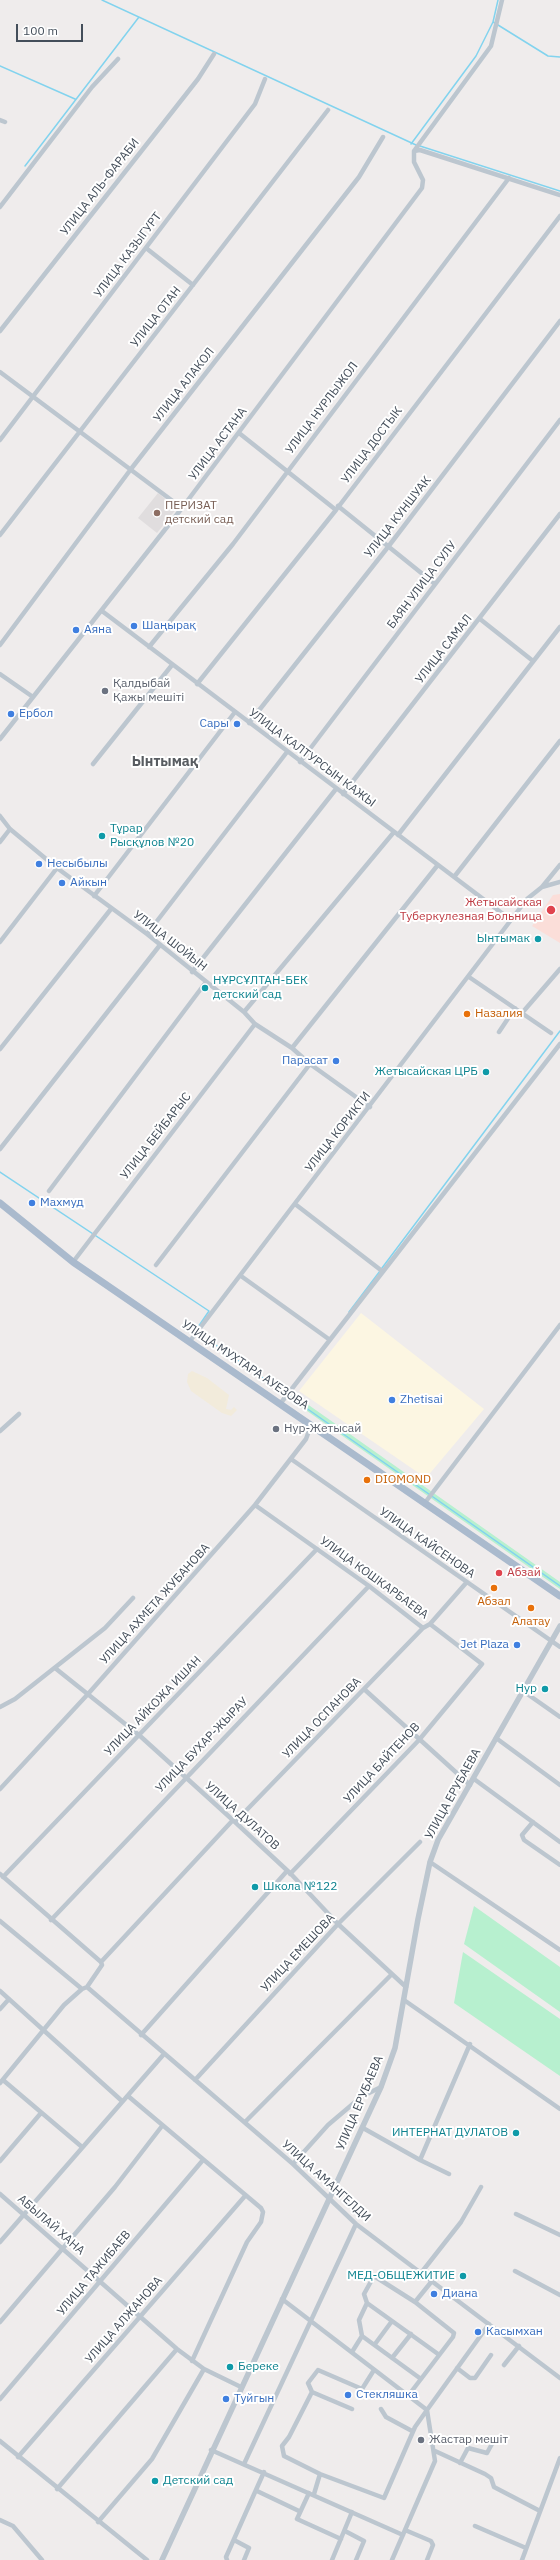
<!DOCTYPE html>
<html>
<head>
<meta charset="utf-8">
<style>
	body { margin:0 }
	#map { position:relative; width:560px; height:2560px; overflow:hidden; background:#efecec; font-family:"IBM Plex Sans",sans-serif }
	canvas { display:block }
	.scale { position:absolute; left:16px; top:24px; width:67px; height:18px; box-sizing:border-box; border:2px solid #444e5a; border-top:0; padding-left:5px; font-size:12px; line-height:14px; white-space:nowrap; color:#444e5a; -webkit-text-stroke:3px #fff; paint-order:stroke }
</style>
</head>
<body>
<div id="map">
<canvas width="560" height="2560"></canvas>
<div class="scale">100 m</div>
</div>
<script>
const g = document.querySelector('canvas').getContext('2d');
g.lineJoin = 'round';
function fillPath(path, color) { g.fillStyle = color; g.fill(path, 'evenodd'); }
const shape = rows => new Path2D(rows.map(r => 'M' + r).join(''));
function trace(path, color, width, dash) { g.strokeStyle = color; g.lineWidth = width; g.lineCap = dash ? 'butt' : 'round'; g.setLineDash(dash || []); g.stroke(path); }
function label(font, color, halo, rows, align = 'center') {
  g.font = font + ' "IBM Plex Sans",sans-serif'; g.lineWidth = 4; g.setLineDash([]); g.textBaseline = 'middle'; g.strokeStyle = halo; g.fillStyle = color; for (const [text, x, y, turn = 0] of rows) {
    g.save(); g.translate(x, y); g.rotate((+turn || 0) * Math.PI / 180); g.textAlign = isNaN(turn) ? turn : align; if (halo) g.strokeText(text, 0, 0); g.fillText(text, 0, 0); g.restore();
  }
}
const commercial = shape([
	[361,1313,484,1409,426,1478,299,1391]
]);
const education = shape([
	[158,493,177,508,157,533,138,518]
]);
const medical = shape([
	[560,894,560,943,532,926,553,895]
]);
const green = shape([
	[293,1394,560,1582,560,1589,290,1399],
	[474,1906,560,1967,560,2012,464,1944],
	[463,1952,560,2019,560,2076,454,2003]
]);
const sand = shape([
	[192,1371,207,1378,229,1395,226,1409,231,1410,234,1407,237,1410,231,1416,222,1413,191,1391,187,1382,188,1374]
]);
const stream = shape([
	[102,0,416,145],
	[493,22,498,0],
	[498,25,548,56,560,57],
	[0,66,75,99],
	[411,144,476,56,493,22,495,23],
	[420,146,560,191],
	[25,166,139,17],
	[0,1172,209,1311,196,1330],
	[382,1268,560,1031],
	[349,1312,380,1271],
	[197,1332,286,1394],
	[289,1396,560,1586]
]);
const minor = shape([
	[0,120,5,122],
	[414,151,420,150,560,195],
	[0,207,92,87,118,59],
	[146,248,193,285],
	[0,331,198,79,214,54],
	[0,372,182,508],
	[239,433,336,510],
	[0,440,255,104,265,79],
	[338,506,435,584],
	[0,535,328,110],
	[102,611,511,920],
	[480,619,533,661],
	[0,645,131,469,359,177,383,137],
	[149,647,233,544,509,178],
	[0,674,33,697],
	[197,684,336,510,560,216],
	[249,723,388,547,560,321],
	[0,739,182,508,422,188,423,180,414,162,414,151,491,46,502,0],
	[300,762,560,420],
	[93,764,172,665],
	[343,794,560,514],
	[0,816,10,829,57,868,147,934,244,1012,255,1024,292,1048,310,1064,370,1107],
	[398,835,560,627],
	[0,842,10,829],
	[454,877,560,741],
	[542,887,560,882],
	[94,896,235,712],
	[147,934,287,752],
	[0,942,57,868],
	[192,972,336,789],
	[469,977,551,1033],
	[244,1012,394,832],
	[522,1013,560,969],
	[499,1032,515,1008],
	[292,1048,437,866],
	[0,1049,111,909],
	[0,1149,160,945],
	[49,1191,206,982],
	[295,1204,382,1271],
	[73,1262,255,1024],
	[156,1265,310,1064],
	[241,1276,330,1340],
	[190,1341,527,899,542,887,560,865],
	[280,1404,560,1044],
	[0,1431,19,1414],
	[291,1459,560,1647],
	[424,1504,560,1325],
	[255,1505,369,1586,423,1628,430,1624,482,1664,419,1740,290,1874],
	[430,1624,466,1583],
	[55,1668,139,1735,235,1822,291,1874,338,1924,406,1987],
	[364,1689,470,1785],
	[523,1691,560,1717],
	[0,1707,15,1699,105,1628,133,1598],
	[496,1738,560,1785],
	[474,1779,560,1842],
	[0,1789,88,1694,255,1505,306,1439,310,1428,308,1423],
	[235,1822,423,1628],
	[533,1822,522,1835,524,1840,560,1865],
	[430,1862,560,1950],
	[0,1874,101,1962,102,1965,87,1987,82,1989,64,2005,0,2083],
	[3,1877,317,1549],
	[51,1920,369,1586],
	[0,1921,82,1989],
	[101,1962,233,1820],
	[87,1987,293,2164,356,2224,560,2378],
	[0,1991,122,2101],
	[404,2000,560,2109],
	[0,2009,9,1999],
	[141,2035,287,1871],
	[3,2080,82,2147],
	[195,2080,338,1924,420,1842],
	[128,2096,261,2208,263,2212,261,2222,247,2242,192,2361],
	[245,2122,391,1975],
	[363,2128,420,2160,470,2044],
	[420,2160,449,2174],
	[0,2161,41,2113],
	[293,2164,328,2125,361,2097,381,2087],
	[0,2194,177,2349,204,2369,241,2387],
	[516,2214,560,2235],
	[0,2242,164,2054],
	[515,2271,560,2295],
	[421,2273,461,2222,481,2187],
	[282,2299,427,2410,415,2427,384,2498,320,2474,284,2456,282,2446,289,2437,312,2392],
	[415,2302,432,2281],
	[0,2322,115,2187,162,2126],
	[362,2336,421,2379],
	[375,2344,392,2321],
	[352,2352,362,2336,359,2320,367,2303],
	[392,2358,411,2334],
	[504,2365,519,2346],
	[457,2368,470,2378,475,2378,491,2355],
	[408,2396,453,2337,454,2333,415,2302,374,2276,364,2294,367,2303,438,2354],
	[0,2399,203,2160],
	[352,2409,312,2392,308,2383,318,2370,362,2389,374,2370],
	[381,2409,386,2417,412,2431],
	[0,2441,147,2560],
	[211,2450,403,2535],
	[435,2451,485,2474,491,2478,494,2487,540,2511],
	[18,2457,245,2196],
	[460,2463,468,2448,487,2453,493,2442],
	[244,2464,356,2224],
	[57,2489,177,2349],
	[257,2491,299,2511],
	[309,2493,297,2519,341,2539],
	[314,2494,320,2474],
	[0,2520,13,2526,42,2560],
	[98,2522,152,2459,204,2369],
	[475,2526,526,2548],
	[405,2530,431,2541,433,2545,427,2560],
	[345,2531,364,2541,356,2560],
	[234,2540,249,2548,244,2560],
	[227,2560,226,2557,264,2472],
	[332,2560,352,2512],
	[392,2560,435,2461,427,2410,489,2324],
	[522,2560,560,2458]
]);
const tertiary = shape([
	[162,2560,381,2087,395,2048,418,1919,430,1862,438,1840,560,1626]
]);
const primary = shape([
	[0,1203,73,1262,560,1596]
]);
const markers = [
	[157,513,4,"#8d6e63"],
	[134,626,4,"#3f7fe0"],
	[76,630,4,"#3f7fe0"],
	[105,691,4,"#6b7280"],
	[11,714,4,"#3f7fe0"],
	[237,724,4,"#3f7fe0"],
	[102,836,4,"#0f9aa8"],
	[39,864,4,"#3f7fe0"],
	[62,883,4,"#3f7fe0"],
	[551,910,5,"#e0444e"],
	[538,939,4,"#0f9aa8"],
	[205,988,4,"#0f9aa8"],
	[467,1014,4,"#e8710a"],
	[336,1061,4,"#3f7fe0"],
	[486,1072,4,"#0f9aa8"],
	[32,1203,4,"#3f7fe0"],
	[392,1400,4,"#3f7fe0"],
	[276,1429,4,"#6b7280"],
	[367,1480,4,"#e8710a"],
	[499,1573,4,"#e0444e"],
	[494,1588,4,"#e8710a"],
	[531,1608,4,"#e8710a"],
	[517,1645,4,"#3f7fe0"],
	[545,1689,4,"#0f9aa8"],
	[255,1887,4,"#0f9aa8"],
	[516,2133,4,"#0f9aa8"],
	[463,2276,4,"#0f9aa8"],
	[434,2294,4,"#3f7fe0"],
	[478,2332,4,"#3f7fe0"],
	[230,2367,4,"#0f9aa8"],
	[348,2395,4,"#3f7fe0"],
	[226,2399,4,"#3f7fe0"],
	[421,2440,4,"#6b7280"],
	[155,2481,4,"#0f9aa8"]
];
const streetNames = [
	["УЛИЦА АЛЬ-ФАРАБИ",100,187,-52],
	["УЛИЦА КАЗЫГУРТ",128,255,-53],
	["УЛИЦА ОТАН",156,317,-52],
	["УЛИЦА АЛАКОЛ",184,385,-52],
	["УЛИЦА НУРЛЫЖОЛ",322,408,-53],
	["УЛИЦА АСТАНА",218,444,-53],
	["УЛИЦА ДОСТЫК",372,445,-53],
	["УЛИЦА КУНШУАК",398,517,-52],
	["БАЯН УЛИЦА СУЛУ",422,585,-53],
	["УЛИЦА САМАЛ",444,649,-52],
	["УЛИЦА КАЛТУРСЫН КАЖЫ",312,758,37],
	["УЛИЦА ШОЙЫН",170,941,38],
	["УЛИЦА КОРИКТИ",338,1132,-52],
	["УЛИЦА БЕЙБАРЫС",156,1136,-52],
	["УЛИЦА МУХТАРА АУЕЗОВА",245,1365,34],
	["УЛИЦА КАЙСЕНОВА",427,1543,35],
	["УЛИЦА КОШКАРБАЕВА",374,1578,36],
	["УЛИЦА АХМЕТА ЖУБАНОВА",155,1604,-48],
	["УЛИЦА АЙКОЖА ИШАН",153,1706,-46],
	["УЛИЦА ОСПАНОВА",322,1718,-46],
	["УЛИЦА БУХАР-ЖЫРАУ",202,1745,-46],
	["УЛИЦА БАЙТЕНОВ",382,1763,-47],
	["УЛИЦА ЕРУБАЕВА",453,1794,-61],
	["УЛИЦА ДУЛАТОВ",242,1816,42],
	["УЛИЦА ЕМЕШОВА",298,1953,-47],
	["УЛИЦА ЕРУБАЕВА",360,2103,-67],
	["УЛИЦА АМАНГЕЛДИ",326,2181,42],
	["АБЫЛАЙ ХАНА",51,2225,41],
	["УЛИЦА ТАЖИБАЕВ",94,2273,-50],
	["УЛИЦА АЛЖАНОВА",124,2320,-49]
];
const educationNames = [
	["ПЕРИЗАТ",165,506],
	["детский сад",165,520]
];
const shopNames = [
	["Шаңырақ",142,626],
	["Аяна",84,630],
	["Ербол",19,714],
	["Сары",229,724,"right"],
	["Несыбылы",47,864],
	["Айкын",70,883],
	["Парасат",328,1061,"right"],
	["Махмуд",40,1203],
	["Zhetisai",400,1400],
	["Jet Plaza",509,1645,"right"],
	["Диана",442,2294],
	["Касымхан",486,2332],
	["Стекляшка",356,2395],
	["Туйгын",234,2399]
];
const worshipNames = [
	["Қалдыбай",113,684],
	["Қажы мешіті",113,698],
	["Нур-Жетысай",284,1429],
	["Жастар мешіт",429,2440]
];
const cultureNames = [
	["Тұрар",110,829],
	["Рысқұлов №20",110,843],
	["Ынтымак",530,939,"right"],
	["НҰРСҰЛТАН-БЕК",213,981],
	["детский сад",213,995],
	["Жетысайская ЦРБ",478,1072,"right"],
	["Нур",537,1689,"right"],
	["Школа №122",263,1887],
	["ИНТЕРНАТ ДУЛАТОВ",508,2133,"right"],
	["МЕД-ОБЩЕЖИТИЕ",455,2276,"right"],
	["Береке",238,2367],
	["Детский сад",163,2481]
];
const healthNames = [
	["Жетысайская",542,903],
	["Туберкулезная Больница",542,917],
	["Абзай",507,1573,"left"]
];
const foodNames = [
	["Назалия",475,1014],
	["DIOMOND",375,1480],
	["Абзал",494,1602,"center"],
	["Алатау",531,1622,"center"]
];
const quarterNames = [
	["Ынтымақ",165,762]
];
fillPath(commercial, '#fcf6e2');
fillPath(education, '#e0ddde');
fillPath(medical, '#fbded9');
fillPath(green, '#b7f0cf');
fillPath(sand, '#f2ebdb');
trace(stream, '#82d3ee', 1.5);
trace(minor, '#bcc6cf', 4.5);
trace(tertiary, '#bcc6cf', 5.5);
trace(primary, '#aabacd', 7);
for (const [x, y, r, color] of markers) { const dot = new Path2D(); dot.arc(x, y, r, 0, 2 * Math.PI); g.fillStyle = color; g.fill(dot); trace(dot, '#fff', 1.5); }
label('12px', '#444e5a', '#fff', streetNames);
label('12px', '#785e54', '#fff', educationNames, 'left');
label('12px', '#366cbe', '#fff', shopNames, 'left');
label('12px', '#5b616d', '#fff', worshipNames, 'left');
label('12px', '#0d838f', '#fff', cultureNames, 'left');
label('12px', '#be3a42', '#fff', healthNames, 'right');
label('12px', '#c56008', '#fff', foodNames, 'left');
label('bold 14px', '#585c61', '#fff', quarterNames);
</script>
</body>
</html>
